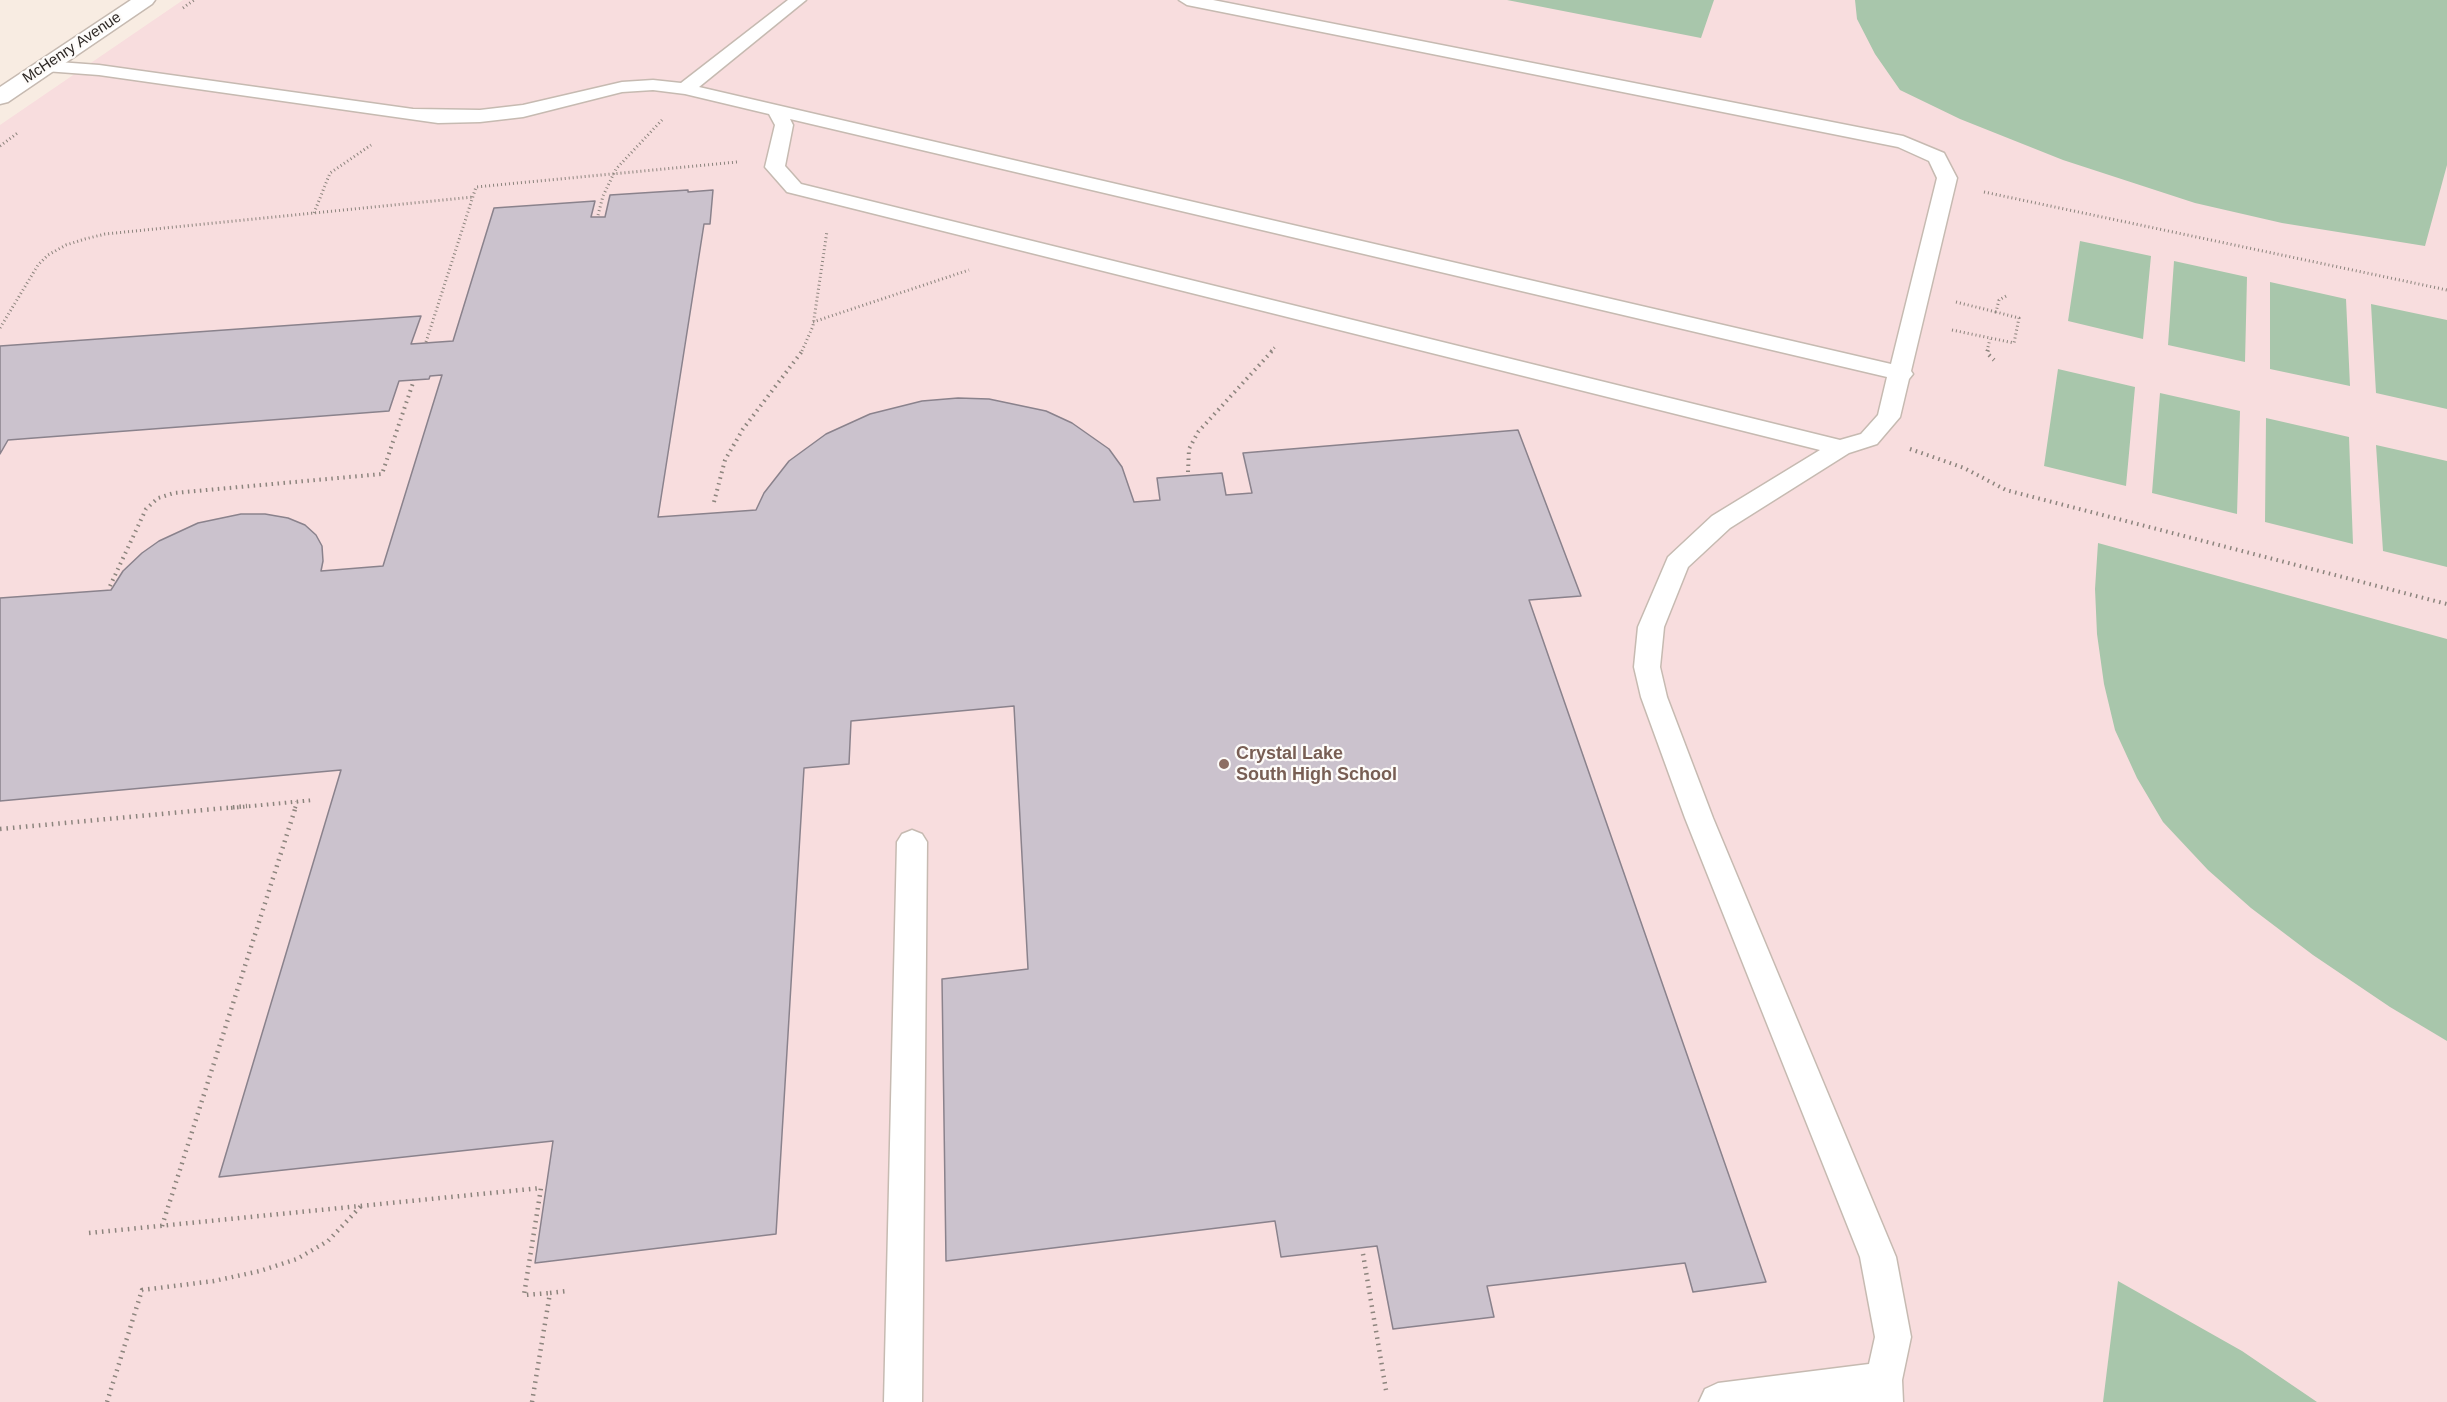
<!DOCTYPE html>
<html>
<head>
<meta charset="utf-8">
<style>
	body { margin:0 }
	canvas { display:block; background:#f8ece2 }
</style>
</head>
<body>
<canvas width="2447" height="1402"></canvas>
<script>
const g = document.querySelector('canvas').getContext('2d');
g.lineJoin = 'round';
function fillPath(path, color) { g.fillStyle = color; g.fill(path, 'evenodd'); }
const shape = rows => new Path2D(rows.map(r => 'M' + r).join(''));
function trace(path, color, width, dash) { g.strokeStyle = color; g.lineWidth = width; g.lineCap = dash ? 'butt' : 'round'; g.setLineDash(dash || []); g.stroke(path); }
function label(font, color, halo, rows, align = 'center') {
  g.font = font + ' Arial,sans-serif'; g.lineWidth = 4.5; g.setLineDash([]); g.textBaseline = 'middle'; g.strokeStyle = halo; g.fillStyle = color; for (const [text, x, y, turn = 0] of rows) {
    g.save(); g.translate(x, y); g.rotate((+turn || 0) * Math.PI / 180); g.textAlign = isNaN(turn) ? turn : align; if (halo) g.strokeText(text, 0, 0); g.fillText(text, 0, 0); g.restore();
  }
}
const education = shape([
	[183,0,2447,0,2447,1402,0,1402,0,125]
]);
const green = shape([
	[1507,0,1714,0,1701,38],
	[1855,0,2447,0,2447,165,2425,246,2282,223,2195,203,2063,160,1960,119,1900,90,1875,54,1857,19],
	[2080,241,2151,256,2143,339,2068,321],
	[2174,261,2247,277,2245,362,2168,345],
	[2270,282,2346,299,2350,386,2270,369],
	[2371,304,2447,320,2447,409,2376,393],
	[2058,369,2135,387,2126,486,2044,466],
	[2160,393,2240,411,2237,514,2152,493],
	[2266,418,2349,437,2353,544,2265,522],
	[2376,445,2447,461,2447,567,2383,551],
	[2098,543,2447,639,2447,1041,2390,1007,2313,955,2251,908,2208,870,2163,822,2137,778,2115,730,2104,684,2097,634,2095,589],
	[2118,1281,2242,1351,2317,1402,2103,1402]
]);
const building = shape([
	[688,190,688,192,713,190,710,224,704,224,658,517,756,510,764,493,789,461,826,434,870,414,922,401,958,398,989,399,1046,411,1072,423,1109,449,1122,467,1134,502,1160,500,1157,478,1222,473,1226,495,1252,493,1243,453,1518,430,1581,596,1529,600,1766,1282,1693,1292,1685,1263,1487,1286,1494,1317,1393,1329,1377,1246,1281,1257,1275,1221,946,1261,942,979,1028,969,1014,706,851,721,849,764,804,768,776,1234,535,1263,553,1141,219,1177,341,770,0,801,0,598,111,590,123,571,142,553,159,541,198,523,241,514,265,514,288,518,305,525,316,535,322,546,323,561,321,571,383,566,442,375,430,376,429,379,399,381,389,411,8,440,0,454,0,346,421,316,411,344,453,341,494,208,595,201,591,217,605,217,610,195,688,190]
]);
const pathFar2 = shape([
	[183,8,194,0],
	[0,146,19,132],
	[1984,192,2447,290],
	[314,213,330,173,371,145],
	[598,215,603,196,616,169,662,120],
	[1956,302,1996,312],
	[813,322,969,270],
	[0,328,38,265,48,255,66,245,85,239,105,234,473,197],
	[1952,330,2014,343,2019,318,1996,312,1999,300,2008,295],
	[426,342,476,187,737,162],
	[802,351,813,326,827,231],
	[1271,351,1276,346],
	[1987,351,1990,339]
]);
const pathFar1 = shape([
	[1988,350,1987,353,1994,360],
	[1910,449,1964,468,2006,490,2447,604],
	[1188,472,1189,449,1198,432,1273,350],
	[714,502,725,460,743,429,803,350],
	[110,586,146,509,158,498,174,493,382,474,414,380],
	[231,808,314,800],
	[295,808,297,802]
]);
const path = shape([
	[0,829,247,806],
	[162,1226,296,806],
	[89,1233,541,1188,524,1295,550,1293],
	[1363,1254,1386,1390],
	[107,1402,142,1290,214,1281,260,1271,297,1259,328,1241,361,1206],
	[532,1402,550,1293,567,1291]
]);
const lane = shape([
	[788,0,806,0,699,87,1891,364,1937,178,1929,161,1898,147,1187,5,1179,0,1213,0,1903,136,1944,153,1957,178,1911,371,1913,374,1909,379,1900,417,1877,444,1849,453,1730,528,1688,567,1664,627,1660,667,1667,697,1713,818,1896,1257,1911,1337,1902,1380,1903,1402,1699,1402,1705,1389,1718,1383,1869,1364,1875,1337,1860,1257,1685,818,1641,697,1634,667,1638,627,1668,557,1712,516,1820,450,787,192,765,167,775,125,769,114,685,94,653,90,622,92,523,117,480,122,438,123,99,75,45,71,39,70,36,66,39,62,45,61,99,65,413,109,480,110,523,105,622,82,653,80,681,83,788,0],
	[790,119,1887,377,1878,415,1861,434,1840,440,801,184,785,166,793,125,790,119],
	[912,830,922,834,927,842,922,1402,884,1402,897,842,902,834,912,830]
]);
const secondary = shape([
	[131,0,155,0,152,4,8,102,0,104,0,87,131,0]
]);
const markers = [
	[1224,764,6,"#8d6e63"]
];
const farStreetnames = [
	["McHenry Avenue",72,48,-34]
];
const educationNames = [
	["Crystal Lake",1236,754],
	["South High School",1236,775]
];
fillPath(education, '#f8ddde');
fillPath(green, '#a8c6ab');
fillPath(building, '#cbc2cd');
trace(building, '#8a828c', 1.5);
trace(lane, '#c6bab1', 3);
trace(secondary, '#c6bab1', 3);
trace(pathFar2, '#8c847d', 3, [1, 3]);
trace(pathFar1, '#8c847d', 4, [1.5, 4.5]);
trace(path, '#8c847d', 4.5, [1.5, 5]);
fillPath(lane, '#fff');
fillPath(secondary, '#fff');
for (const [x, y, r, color] of markers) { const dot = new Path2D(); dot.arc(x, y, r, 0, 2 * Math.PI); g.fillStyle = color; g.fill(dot); trace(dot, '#fdfbf9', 2); }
label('15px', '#2e2926', '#fdfbf9', farStreetnames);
label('bold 18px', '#785e54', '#fdfbf9', educationNames, 'left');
</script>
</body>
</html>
